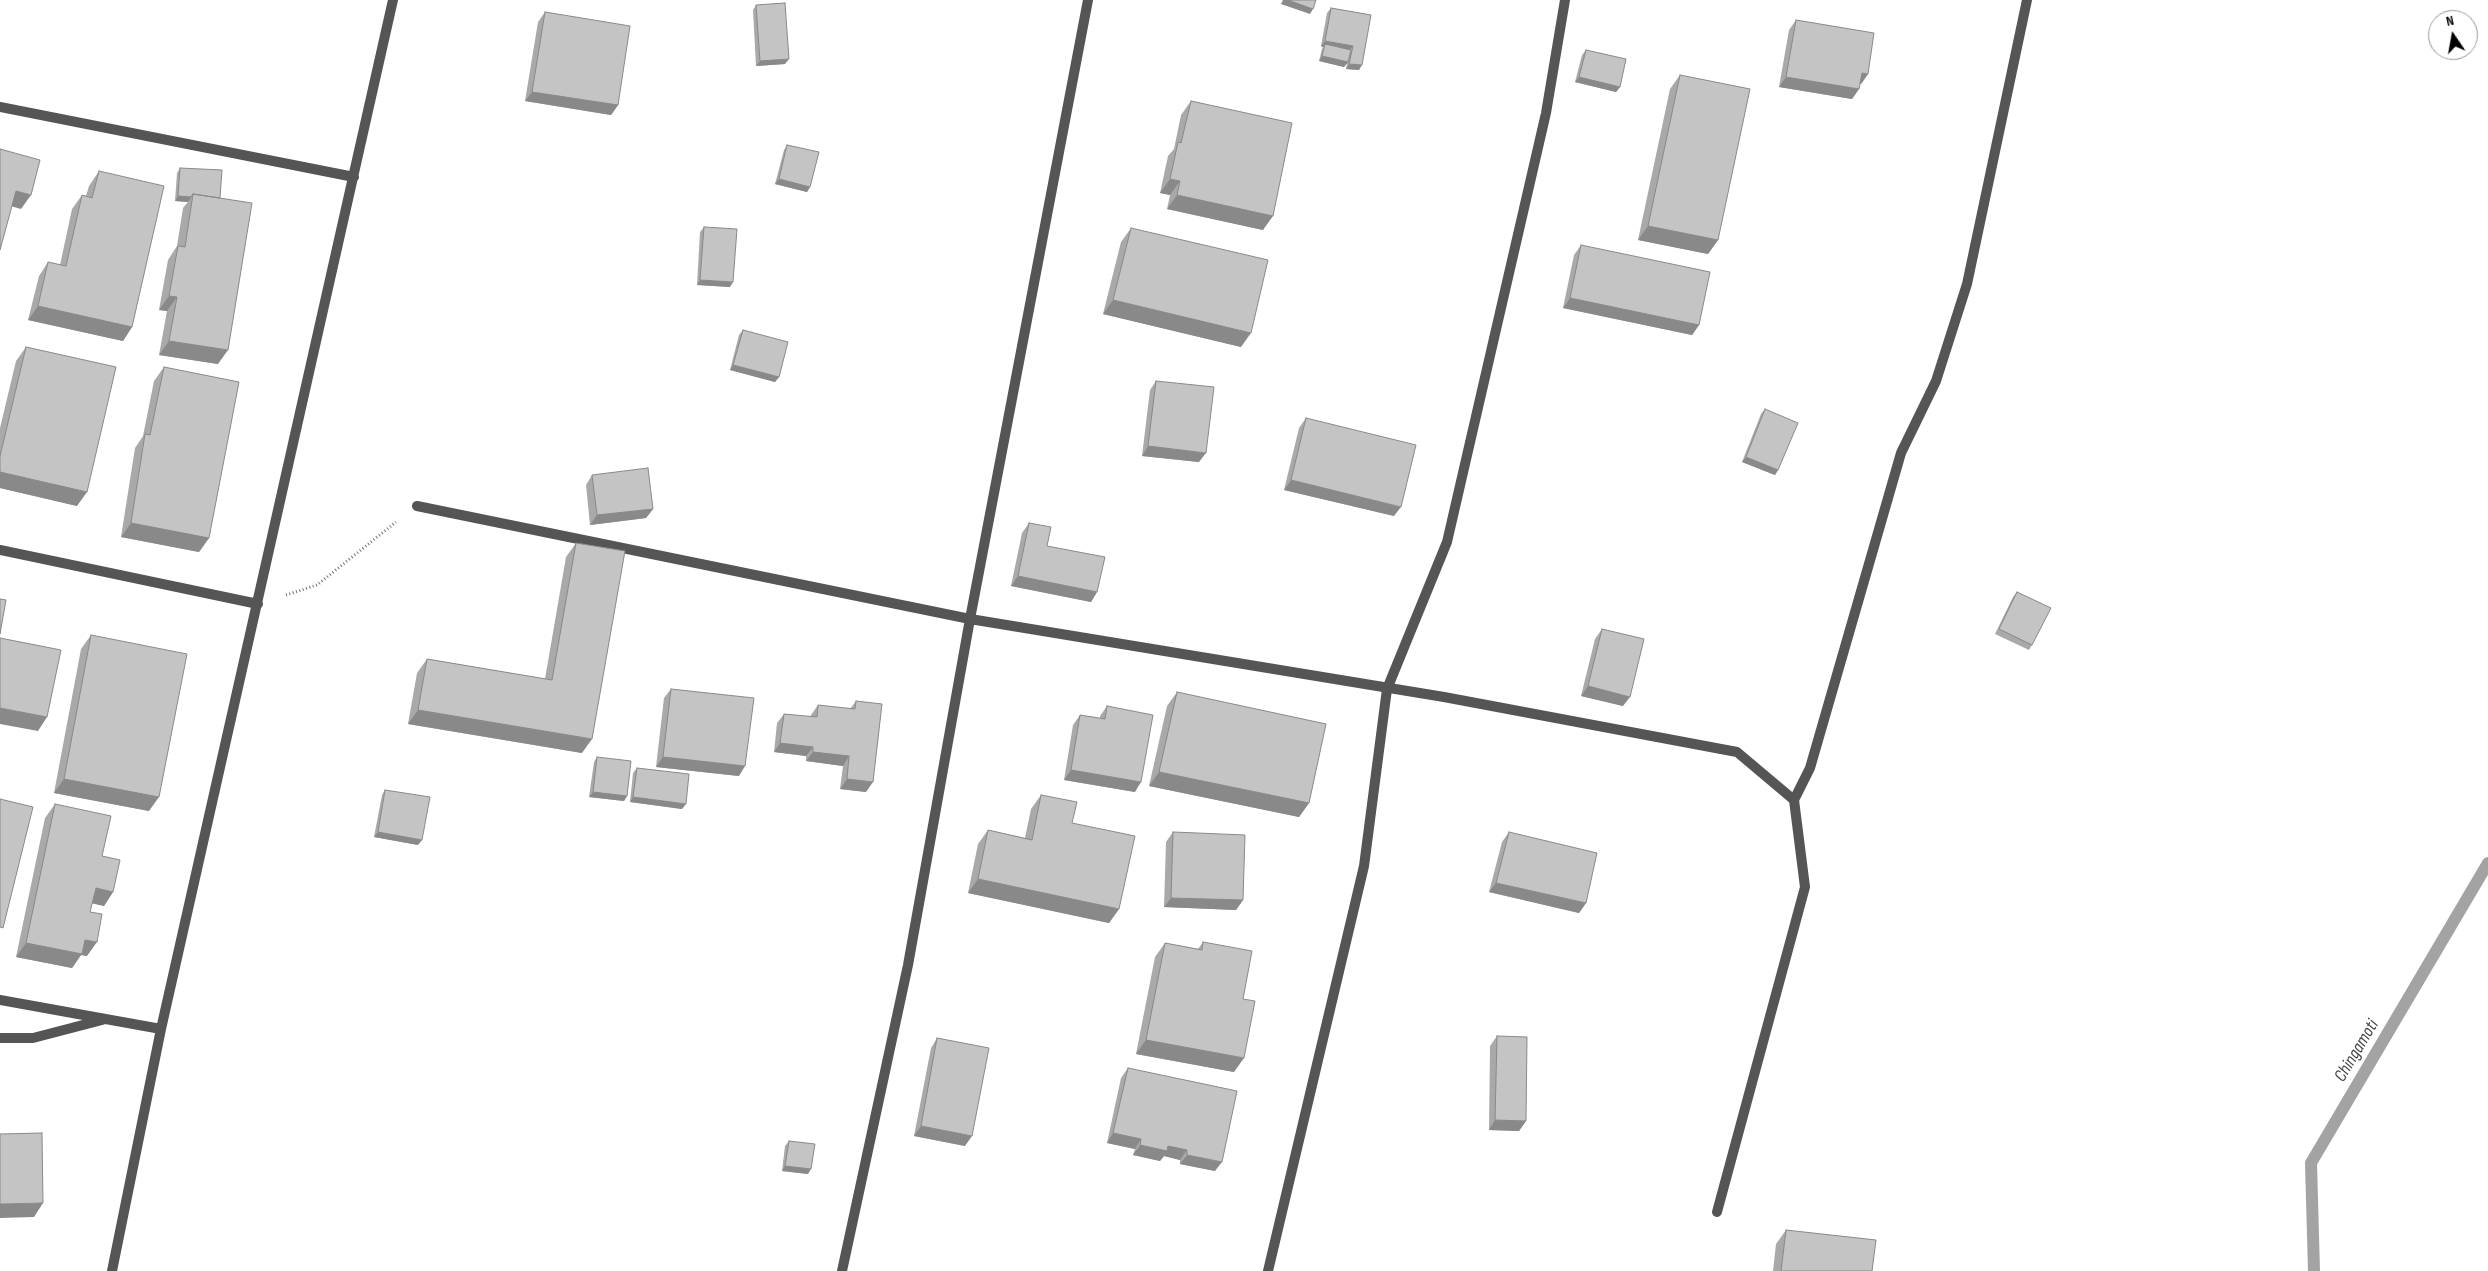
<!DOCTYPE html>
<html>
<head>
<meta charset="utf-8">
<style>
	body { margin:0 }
	#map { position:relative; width:2488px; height:1271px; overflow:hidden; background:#fff; font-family:"Sofia Sans Condensed",sans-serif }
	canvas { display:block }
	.north { position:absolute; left:2428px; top:10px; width:50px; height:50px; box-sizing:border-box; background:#fff; border:1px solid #999; border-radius:50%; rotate:348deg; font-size:14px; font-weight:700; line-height:20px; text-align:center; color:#000 }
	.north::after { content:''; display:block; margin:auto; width:18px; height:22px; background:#000; clip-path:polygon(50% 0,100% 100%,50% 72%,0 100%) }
</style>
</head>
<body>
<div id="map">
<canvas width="2488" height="1271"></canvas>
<div class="north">N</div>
</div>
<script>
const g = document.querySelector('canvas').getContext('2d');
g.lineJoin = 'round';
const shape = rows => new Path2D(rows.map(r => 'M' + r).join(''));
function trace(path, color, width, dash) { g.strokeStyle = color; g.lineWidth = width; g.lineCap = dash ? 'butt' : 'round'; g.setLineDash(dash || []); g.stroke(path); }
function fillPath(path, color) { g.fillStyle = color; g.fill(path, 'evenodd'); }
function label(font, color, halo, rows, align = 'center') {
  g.font = font + ' "Sofia Sans Condensed",sans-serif'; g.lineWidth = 4; g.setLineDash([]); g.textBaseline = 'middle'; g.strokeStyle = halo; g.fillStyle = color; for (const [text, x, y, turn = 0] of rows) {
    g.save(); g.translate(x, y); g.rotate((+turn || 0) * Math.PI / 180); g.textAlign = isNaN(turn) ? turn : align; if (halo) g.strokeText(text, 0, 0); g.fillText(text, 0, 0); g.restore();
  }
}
const stream = shape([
	[2314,1271,2311,1163,2488,863]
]);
const path = shape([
	[286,595,317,585,396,522]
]);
const street = shape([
	[0,107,354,177],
	[417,506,970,619,1444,697,1737,752,1794,800,1810,768,1901,453,1936,381,1967,284,2027,0],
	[0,550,258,604],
	[0,1000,161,1029],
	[0,1038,33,1038,102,1020],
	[1717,1212,1805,887,1794,800],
	[112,1271,161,1029,393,0],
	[842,1271,908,965,970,619,1088,0],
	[1268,1271,1364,866,1387,689,1447,542,1546,113,1565,0]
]);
const wall = shape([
	[756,5,785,64,756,66,753,10],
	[1331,8,1371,15,1359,70,1346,69,1347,63,1344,67,1319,61,1322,49,1323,47,1321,46,1327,13],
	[545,12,618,105,611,115,525,101,538,22],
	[1796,20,1868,74,1861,84,1860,84,1859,89,1852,99,1779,87,1789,30],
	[1586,50,1620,87,1616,92,1575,82,1582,55],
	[1680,75,1718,240,1708,254,1638,240,1670,89],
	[1191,101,1263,230,1167,209,1170,195,1160,193,1168,156,1174,149,1181,115],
	[787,145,810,187,807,192,775,184,784,150],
	[180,168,220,198,218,364,159,355,167,311,159,310,168,260,177,246,183,208,188,202,175,201,177,173],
	[99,171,132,327,123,341,28,320,39,276,48,262,60,265,72,209,82,195,86,196,89,186],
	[704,227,730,287,697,285,700,232],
	[1131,228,1241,347,1103,314,1121,242],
	[1581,245,1699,325,1692,335,1563,308,1574,255],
	[743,330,779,377,775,382,730,370,739,335],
	[26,347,77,506,0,488,0,428,16,361],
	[164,367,209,538,199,552,121,537,135,448,143,436,154,381],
	[1156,381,1199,462,1142,456,1150,390],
	[1765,409,1778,470,1775,475,1742,462,1761,414],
	[1306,418,1394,516,1284,490,1299,428],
	[592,475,653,509,646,518,590,525,586,485],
	[1029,523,1047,546,1097,592,1091,602,1011,586,1022,533],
	[576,543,582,753,408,724,417,673,427,659,545,679,566,557],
	[2017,592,2032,645,2029,650,1995,634,2013,597],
	[1602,629,1623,706,1581,696,1595,639],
	[91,635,149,811,54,793,81,649],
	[671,689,739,776,656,767,664,698],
	[1177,692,1309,803,1299,817,1149,786,1167,706],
	[856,701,866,792,840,789,843,766,806,761,806,756,774,752,777,723,784,714,811,717,811,715,818,705,850,709],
	[1107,706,1135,792,1064,780,1073,725,1080,715,1100,718,1100,716],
	[597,757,627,796,624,801,589,797,594,762],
	[637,768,682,809,630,802,633,773],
	[385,790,418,845,374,837,382,795],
	[1041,795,1072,823,1119,909,1109,923,968,893,978,844,988,830,1025,838,1031,809],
	[55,804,102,856,113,892,104,906,92,903,90,912,87,956,81,955,72,968,16,957,45,818],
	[1173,832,1243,900,1236,910,1164,907,1166,842],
	[1509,832,1586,903,1579,913,1489,892,1502,842],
	[1203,942,1243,999,1234,1072,1136,1054,1155,957,1165,943,1198,949],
	[1497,1036,1526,1121,1519,1131,1489,1130,1490,1046],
	[937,1038,965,1146,914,1136,931,1048],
	[1128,1068,1215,1171,1180,1164,1180,1160,1164,1156,1160,1161,1133,1155,1135,1149,1107,1143,1121,1078],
	[789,1141,808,1174,782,1171,785,1146],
	[1786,1230,1872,1271,1773,1271,1776,1244]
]);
const shadedWall = shape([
	[1283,0,1288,0,1313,9,1310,14,1281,4],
	[1325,41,1353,46,1349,51,1325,44,1323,47,1321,46],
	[1322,56,1348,62,1344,67,1319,61],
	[789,59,785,64,756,66,760,61],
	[1349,64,1362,65,1359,70,1346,69],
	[1862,73,1868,74,1861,84,1855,83],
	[1579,77,1620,87,1616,92,1575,82],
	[1786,77,1859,89,1852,99,1779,87],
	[532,92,618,105,611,115,525,101],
	[779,179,810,187,807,192,775,184],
	[1170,179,1180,181,1170,195,1160,193],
	[16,191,31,195,21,209,7,205],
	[1177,195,1273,216,1263,230,1167,209],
	[178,196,191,197,188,202,175,201],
	[1648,226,1718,240,1708,254,1638,240],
	[700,280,733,282,730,287,697,285],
	[169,296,177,297,167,311,159,310],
	[1570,298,1699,325,1692,335,1563,308],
	[1113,300,1251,333,1241,347,1103,314],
	[38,306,132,327,123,341,28,320],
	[169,341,228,350,218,364,159,355],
	[733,365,779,377,775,382,730,370],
	[1148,446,1206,453,1199,462,1142,456],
	[1746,457,1778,470,1775,475,1742,462],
	[0,472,87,492,77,506,0,488],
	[1291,480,1401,507,1394,516,1284,490],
	[653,509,646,518,590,525,597,515],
	[131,523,209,538,199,552,121,537],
	[1018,576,1097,592,1091,602,1011,586],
	[1588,686,1630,697,1623,706,1581,696],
	[0,708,47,717,38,731,0,724],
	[418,710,592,739,582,753,408,724],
	[780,743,813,747,806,756,774,752],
	[813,752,849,756,843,766,806,761],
	[663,757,745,766,739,776,656,767],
	[1071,770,1141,782,1135,792,1064,780],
	[1159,772,1309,803,1299,817,1149,786],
	[64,779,159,797,149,811,54,793],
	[847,779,873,782,866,792,840,789],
	[593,792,627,796,624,801,589,797],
	[633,797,686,804,682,809,630,802],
	[378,832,422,840,418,845,374,837],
	[978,879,1119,909,1109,923,968,893],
	[1496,883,1586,903,1579,913,1489,892],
	[96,888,113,892,104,906,86,902],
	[1171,898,1243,900,1236,910,1164,907],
	[85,940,97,942,87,956,81,955,72,968,16,957,26,943],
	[1146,1040,1244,1058,1234,1072,1136,1054],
	[1495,1120,1526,1121,1519,1131,1489,1130],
	[921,1126,972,1136,965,1146,914,1136],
	[1113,1133,1141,1139,1135,1149,1107,1143],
	[1140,1145,1168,1146,1187,1150,1180,1160,1164,1156,1160,1161,1133,1155],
	[1187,1155,1222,1162,1215,1171,1180,1164],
	[785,1166,811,1169,808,1174,782,1171],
	[43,1203,34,1217,0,1218,0,1204]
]);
const building = shape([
	[1288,0,1316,0,1313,9,1288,0],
	[785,3,789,59,760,61,756,5,785,3],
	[1331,8,1371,15,1362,65,1349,64,1353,46,1325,41,1331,8],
	[545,12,630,26,618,105,532,92,545,12],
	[1796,20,1874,33,1868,74,1862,73,1859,89,1786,77,1796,20],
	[1325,44,1351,50,1348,62,1322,56,1325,44],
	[1586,50,1626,59,1620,87,1579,77,1586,50],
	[1680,75,1750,89,1718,240,1648,226,1680,75],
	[1191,101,1292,123,1273,216,1177,195,1180,181,1170,179,1178,142,1181,143,1191,101],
	[787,145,819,152,810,187,779,179,787,145],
	[0,149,40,160,31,195,16,191,0,250,0,149],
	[180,168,222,170,220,198,193,194,191,197,178,196,180,168],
	[99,171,164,186,132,327,38,306,48,262,66,266,82,195,92,198,99,171],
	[193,194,252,203,228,350,169,341,177,297,169,296,178,246,185,247,193,194],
	[704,227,737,229,733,282,700,280,704,227],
	[1131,228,1268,260,1251,333,1113,300,1131,228],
	[1581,245,1710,272,1699,325,1570,298,1581,245],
	[743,330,788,342,779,377,733,365,743,330],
	[26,347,116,367,87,492,0,472,0,456,26,347],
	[164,367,239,382,209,538,131,523,145,434,150,435,164,367],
	[1156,381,1214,387,1206,453,1148,446,1156,381],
	[1765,409,1798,423,1778,470,1746,457,1765,409],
	[1306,418,1416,445,1401,507,1291,480,1306,418],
	[648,468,653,509,597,515,592,475,648,468],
	[1029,523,1051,527,1047,546,1105,557,1097,592,1018,576,1029,523],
	[576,543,625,551,592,739,418,710,427,659,552,680,576,543],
	[2017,592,2051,608,2032,645,1999,629,2017,592],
	[0,599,6,600,0,634,0,599],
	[1602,629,1644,639,1630,697,1588,686,1602,629],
	[91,635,187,654,159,797,64,779,91,635],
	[0,638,61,650,47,717,0,708,0,638],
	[671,689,754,698,745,766,663,757,671,689],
	[1177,692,1326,724,1309,803,1159,772,1177,692],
	[856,701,882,704,873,782,847,779,849,756,813,752,813,747,780,743,784,714,817,717,818,705,855,709,856,701],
	[1107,706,1153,715,1141,782,1071,770,1080,715,1105,719,1107,706],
	[597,757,631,761,627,796,593,792,597,757],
	[637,768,689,774,686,804,633,797,637,768],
	[385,790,430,797,422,840,378,832,385,790],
	[1041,795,1077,802,1072,823,1135,836,1119,909,978,879,988,830,1032,840,1041,795],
	[0,799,33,807,3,928,0,927,0,799],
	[55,804,111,816,102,856,120,860,113,892,96,888,90,912,102,914,97,942,85,940,82,954,26,943,55,804],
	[1173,832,1245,835,1243,900,1171,898,1173,832],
	[1509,832,1597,853,1586,903,1496,883,1509,832],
	[1203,942,1252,951,1243,999,1255,1001,1244,1058,1146,1040,1165,943,1202,950,1203,942],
	[1497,1036,1527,1037,1526,1121,1495,1120,1497,1036],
	[937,1038,989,1048,972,1136,921,1126,937,1038],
	[1128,1068,1237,1091,1222,1162,1187,1155,1187,1150,1168,1146,1167,1151,1140,1145,1141,1139,1113,1133,1128,1068],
	[42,1133,43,1203,0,1204,0,1134,42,1133],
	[789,1141,815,1144,811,1169,785,1166,789,1141],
	[1786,1230,1876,1240,1872,1271,1781,1271,1786,1230]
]);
const waterNames = [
	["Chingamoti",2357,1051,-59]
];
trace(stream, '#a3a3a3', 12);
trace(path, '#777', 3, [1, 2.5]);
trace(street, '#555', 10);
fillPath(wall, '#a9a9a9');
fillPath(shadedWall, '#898989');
fillPath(building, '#c4c4c4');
trace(building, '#898989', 1);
label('italic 18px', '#444', '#fff', waterNames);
</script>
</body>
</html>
